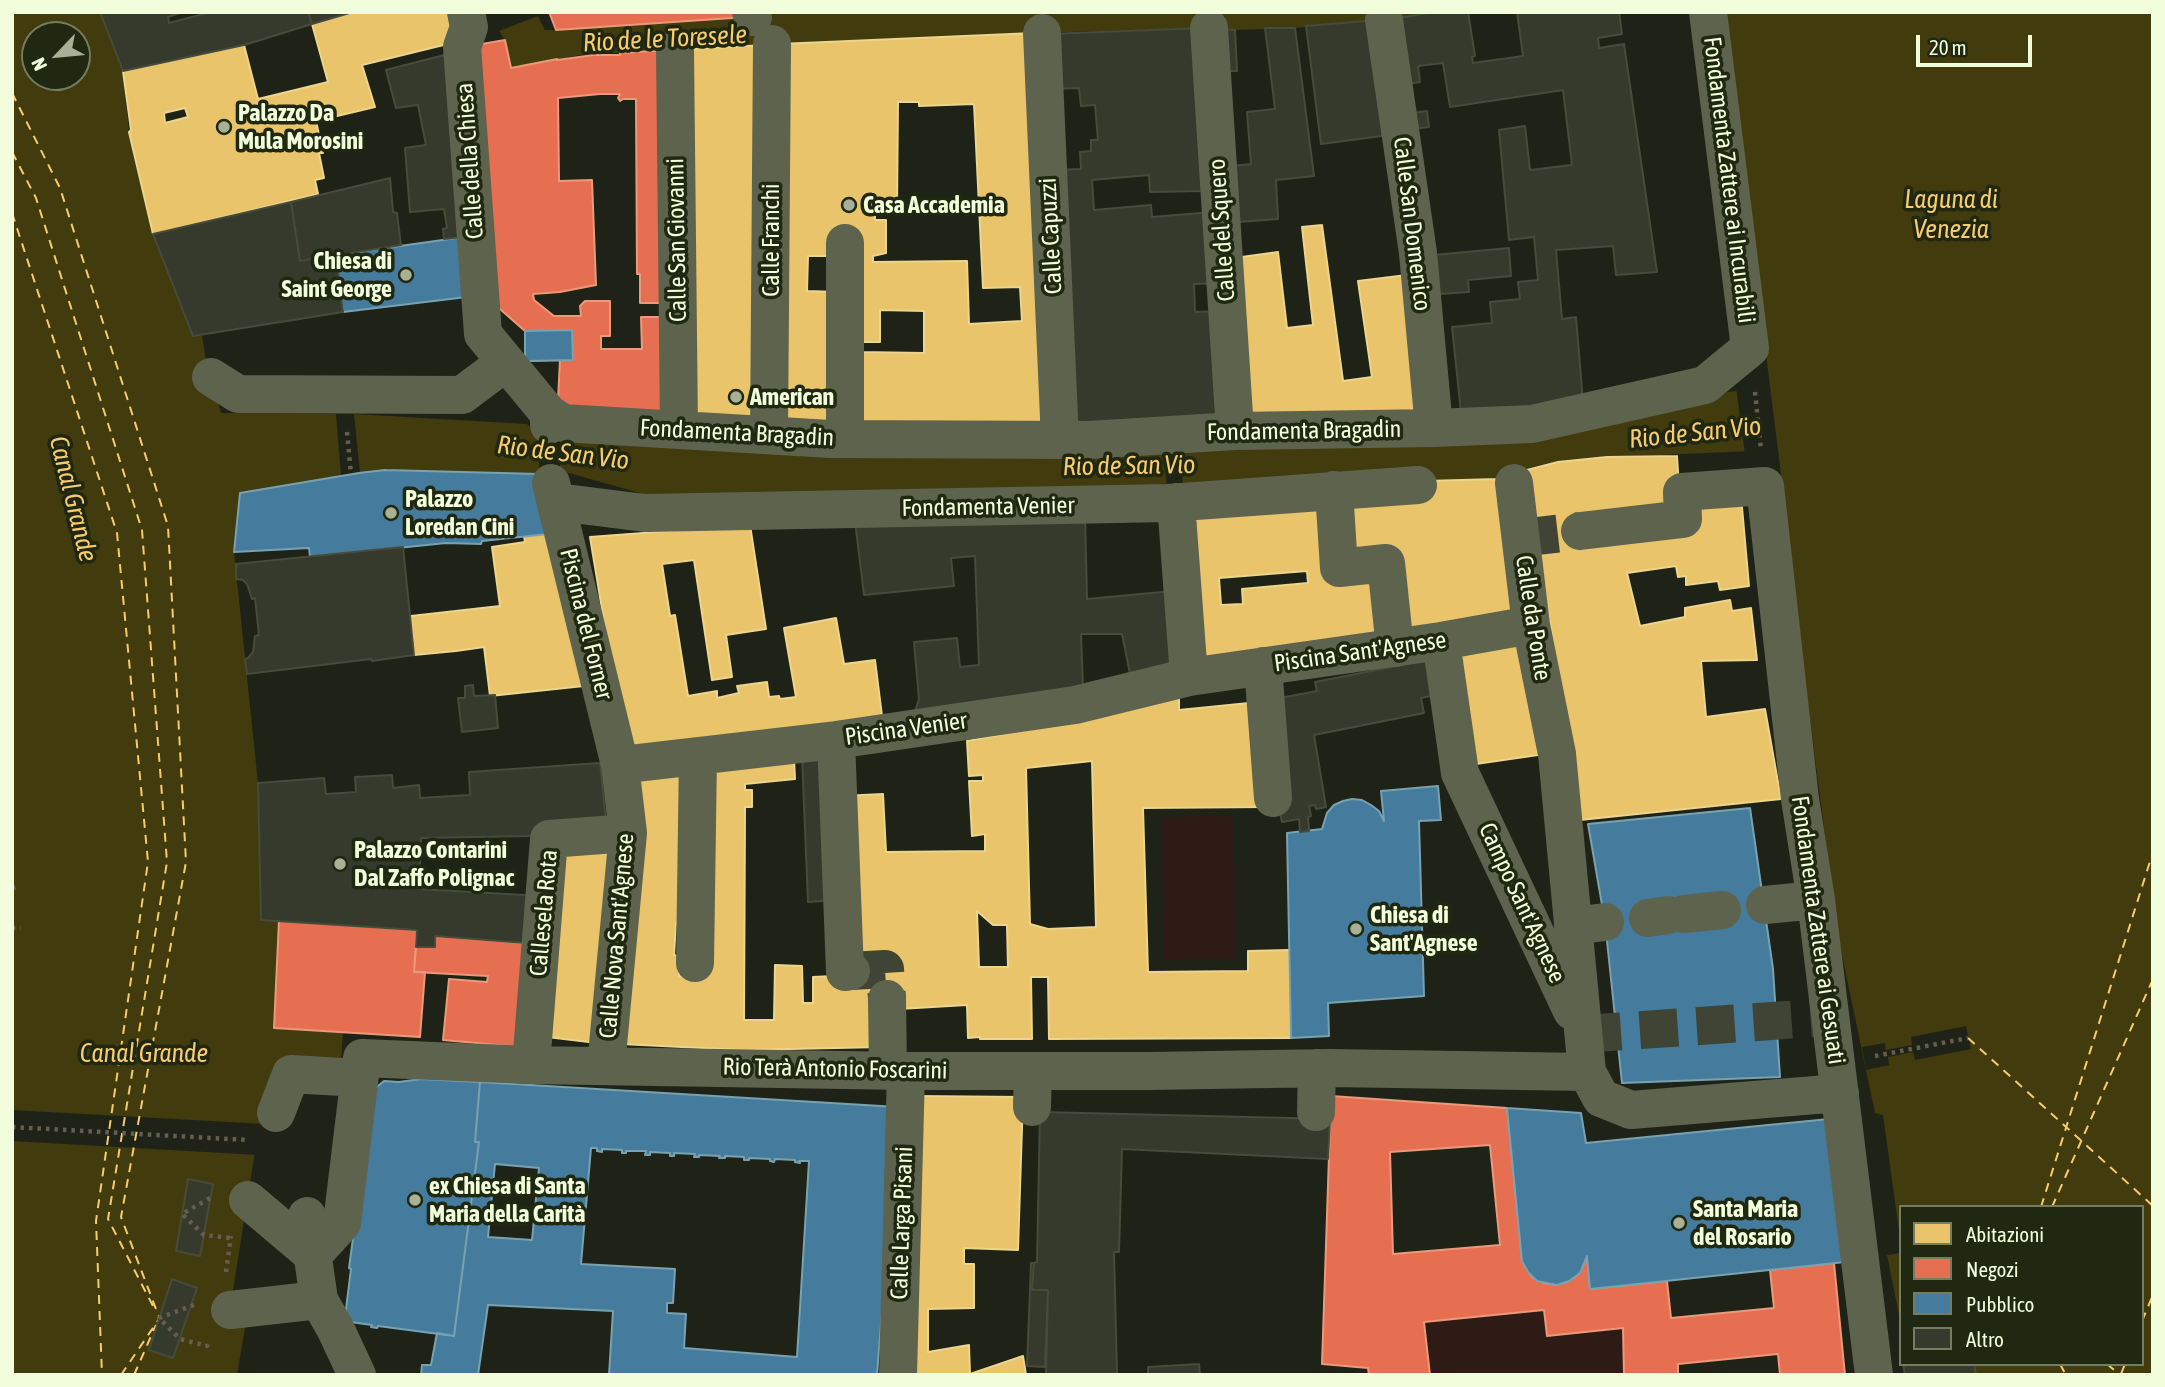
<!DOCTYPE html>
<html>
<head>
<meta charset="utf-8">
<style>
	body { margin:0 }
	#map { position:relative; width:2165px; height:1387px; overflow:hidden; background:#1f2317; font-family:"Asap Condensed",sans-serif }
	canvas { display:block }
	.frame { position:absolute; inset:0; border:14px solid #f2fddb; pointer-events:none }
	.legend { position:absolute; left:1899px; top:1205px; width:245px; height:161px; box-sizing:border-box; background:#202812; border:2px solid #747d62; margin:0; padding:9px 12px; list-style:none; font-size:21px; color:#f2fddb }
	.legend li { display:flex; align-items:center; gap:14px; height:35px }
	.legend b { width:35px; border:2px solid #747d62 }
	.north { position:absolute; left:21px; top:21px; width:70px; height:70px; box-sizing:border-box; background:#202812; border:2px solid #747d62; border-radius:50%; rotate:244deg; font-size:19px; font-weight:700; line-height:28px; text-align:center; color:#f2fddb }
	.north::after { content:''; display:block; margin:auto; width:24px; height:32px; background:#a8b196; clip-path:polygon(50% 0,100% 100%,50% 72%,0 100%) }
	.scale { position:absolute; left:1916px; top:35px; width:116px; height:32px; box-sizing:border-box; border:4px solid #f2fddb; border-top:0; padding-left:9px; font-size:21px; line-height:24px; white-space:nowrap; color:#f2fddb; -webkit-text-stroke:5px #202812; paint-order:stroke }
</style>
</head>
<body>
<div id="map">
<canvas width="2165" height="1387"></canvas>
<div class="frame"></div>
<ul class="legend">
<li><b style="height:19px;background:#e9c46a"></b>Abitazioni</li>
<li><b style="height:19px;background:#e76f51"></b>Negozi</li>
<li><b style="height:19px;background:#457b9d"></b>Pubblico</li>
<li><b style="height:19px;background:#353a2c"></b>Altro</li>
</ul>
<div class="north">N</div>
<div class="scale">20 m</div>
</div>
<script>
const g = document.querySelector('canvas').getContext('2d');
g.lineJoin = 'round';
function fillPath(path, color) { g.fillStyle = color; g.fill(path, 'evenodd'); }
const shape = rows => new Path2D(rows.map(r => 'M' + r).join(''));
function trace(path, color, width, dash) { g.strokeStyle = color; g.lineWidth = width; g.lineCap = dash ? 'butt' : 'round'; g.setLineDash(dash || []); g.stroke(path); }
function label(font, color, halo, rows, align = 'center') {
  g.font = font + ' "Asap Condensed",sans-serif'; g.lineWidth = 7; g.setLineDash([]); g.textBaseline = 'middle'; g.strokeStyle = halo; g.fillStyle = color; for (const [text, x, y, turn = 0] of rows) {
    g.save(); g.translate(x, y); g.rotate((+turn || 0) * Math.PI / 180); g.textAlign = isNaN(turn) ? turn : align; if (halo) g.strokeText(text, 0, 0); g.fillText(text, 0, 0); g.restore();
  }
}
const green = shape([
	[1233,816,1236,958,1164,959,1161,817],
	[1544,1310,1547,1336,1623,1328,1624,1375,1430,1375,1424,1322]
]);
const water = shape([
	[12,12,100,12,123,71,129,132,153,234,193,336,202,336,206,360,221,413,354,414,527,424,537,432,1574,419,1769,385,1722,12,2153,12,2153,1375,1910,1375,1908,1364,2142,1364,2142,1207,1901,1207,1901,1245,1883,1115,1875,1113,1838,936,1791,572,1778,450,1607,457,1558,462,1497,479,689,507,562,471,539,474,385,470,351,474,240,493,234,552,258,783,261,919,279,920,274,1027,343,1032,341,1062,282,1060,256,1145,230,1309,246,1322,237,1375,12,1375],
	[35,35,77,35,77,77,35,77],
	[483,12,537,12,545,30,804,12,1435,12,1387,20,1295,28,1235,30,1203,28,1034,33,825,41,620,53,596,52,511,68,505,40],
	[1901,1253,1901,1325,1887,1255]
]);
const pier = shape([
	[486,12,541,12,547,26,555,26,556,30,545,30,538,16,499,31,505,40,501,41,481,15],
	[1765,346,1782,483,1779,484,1775,454,1745,455,1736,387,1766,382,1761,347],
	[336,414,354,414,360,473,341,476],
	[527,424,560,429,560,475,540,477,537,432],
	[1179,438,1184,499,1168,501,1163,439],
	[1966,1026,1971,1049,1915,1060,1913,1052,1888,1057,1889,1065,1866,1070,1862,1047,1885,1043,1886,1050,1912,1045,1911,1037],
	[12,1110,266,1124,258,1155,12,1141]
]);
const homes = shape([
	[354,12,457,12,460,41,362,65,375,107,316,121,323,153,319,153,324,178,315,180,318,194,153,234,129,132,131,130,123,71,244,45,258,99,328,82,312,24,354,12],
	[185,108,188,117,165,123,164,113,185,108],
	[1034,33,1056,433,848,424,837,256,808,256,807,291,837,292,838,430,774,433,779,44,1034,33],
	[898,102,919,102,919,106,974,104,983,288,1020,287,1022,321,969,324,967,261,873,262,873,256,886,253,886,220,875,220,875,208,897,208,898,102],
	[880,310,924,311,924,353,860,352,860,342,880,342,880,310],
	[765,45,761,419,683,418,678,50,765,45],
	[1322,225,1343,381,1372,377,1358,281,1415,274,1428,418,1237,423,1227,259,1278,252,1287,328,1313,325,1302,227,1322,225],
	[1677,456,1680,506,1741,496,1749,586,1720,590,1718,581,1686,585,1686,576,1678,577,1676,566,1627,573,1640,626,1685,617,1685,608,1730,600,1732,611,1751,608,1757,660,1701,661,1706,717,1765,709,1781,799,1580,820,1527,470,1558,462,1607,457,1677,456],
	[1497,479,1514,610,1311,645,1196,660,1186,511,1426,481,1497,479],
	[1307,571,1308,583,1242,589,1243,604,1221,605,1219,578,1307,571],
	[750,525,766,629,726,635,732,677,712,680,694,560,662,564,670,616,675,615,688,696,717,691,717,698,739,693,737,686,767,682,769,697,779,696,780,699,796,697,784,628,836,618,844,664,875,660,882,716,626,754,590,537,750,525],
	[548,534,584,686,490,696,484,647,456,651,414,655,411,616,500,606,492,547,525,542,524,536,548,534],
	[1522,643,1538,755,1469,765,1454,654,1522,643],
	[1179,696,1179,710,1259,702,1266,807,1143,808,1148,972,1248,971,1248,951,1289,950,1291,1038,1049,1039,1048,977,1031,977,1032,1039,980,1039,980,1037,968,1038,967,1005,882,1010,882,1047,743,1050,621,1044,632,778,690,771,687,923,676,923,674,955,681,956,679,976,701,977,703,769,794,759,795,779,745,784,745,790,752,790,752,807,745,807,744,1020,774,1020,775,965,802,966,803,1003,813,1003,813,977,834,976,842,796,883,794,886,852,985,851,985,834,972,836,969,781,983,781,983,775,969,776,967,741,1053,725,1179,696],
	[1092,761,1096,927,1048,929,1030,924,1026,768,1092,761],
	[977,911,993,925,1007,925,1008,967,979,967,977,911],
	[617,838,597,1043,539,1036,553,842,617,838],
	[915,1096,1023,1097,1018,1250,964,1248,964,1264,974,1264,974,1308,928,1309,928,1352,969,1345,970,1374,1023,1356,1026,1375,916,1375,915,1096]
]);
const shops = shape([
	[549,12,745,12,747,17,556,30,549,12],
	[505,40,511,68,557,59,557,60,594,55,620,55,620,53,670,50,676,418,557,419,560,360,525,361,525,331,484,295,470,46,505,40],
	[600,94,620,94,618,98,620,101,623,99,636,99,637,274,640,274,640,303,662,303,662,317,641,317,642,349,601,349,601,336,610,336,610,301,585,301,580,306,581,316,554,316,534,300,533,294,560,292,596,285,592,180,559,181,558,98,600,94],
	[279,920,417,930,414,972,425,972,420,1037,274,1028,279,920],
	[435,936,539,944,530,1048,443,1040,449,979,487,982,488,976,414,972,416,947,435,947,435,936],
	[1331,1096,1507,1108,1522,1261,1532,1277,1544,1283,1557,1285,1569,1281,1580,1273,1587,1256,1590,1289,1667,1281,1671,1318,1774,1308,1770,1270,1834,1263,1845,1375,1780,1375,1778,1354,1678,1364,1678,1375,1624,1375,1623,1328,1547,1336,1544,1310,1424,1322,1430,1375,1369,1375,1368,1368,1322,1364,1331,1096],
	[1490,1145,1500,1245,1393,1254,1390,1152,1490,1145]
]);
const public = shape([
	[471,236,475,296,343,312,336,255,471,236],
	[572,330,573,360,525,361,525,331,572,330],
	[385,470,539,474,548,534,482,541,481,544,446,543,310,557,309,548,234,552,240,493,359,473,385,470],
	[1438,786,1441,820,1419,821,1424,996,1328,1003,1329,1036,1291,1038,1287,833,1322,829,1327,813,1334,805,1343,801,1352,799,1362,800,1371,805,1379,811,1384,821,1381,791,1438,786],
	[1750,808,1773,969,1780,1077,1622,1083,1605,922,1588,824,1750,808],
	[421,1079,480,1082,475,1142,479,1142,454,1336,378,1326,377,1328,371,1327,372,1325,350,1322,345,1317,351,1269,349,1268,373,1090,384,1081,399,1082,421,1079],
	[480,1082,898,1107,877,1375,609,1375,613,1311,488,1305,478,1375,421,1375,422,1365,431,1365,437,1333,454,1336,479,1142,475,1142,480,1082],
	[591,1148,597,1148,597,1151,602,1152,602,1149,622,1150,622,1153,626,1153,626,1151,646,1151,645,1155,650,1155,650,1152,670,1153,670,1156,674,1156,674,1153,695,1154,694,1157,699,1157,699,1155,720,1156,719,1158,725,1158,725,1156,744,1157,744,1160,749,1160,749,1158,770,1159,770,1161,774,1162,775,1159,795,1160,795,1162,800,1163,799,1161,809,1161,797,1357,684,1348,686,1314,667,1313,667,1303,673,1303,675,1269,581,1264,591,1148],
	[495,1164,539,1168,532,1240,488,1237,495,1164],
	[1507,1108,1581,1113,1586,1143,1829,1119,1845,1262,1590,1289,1587,1256,1580,1273,1569,1281,1557,1285,1537,1281,1528,1272,1522,1261,1507,1108]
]);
const ferry = shape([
	[12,93,60,188,168,526,186,862,121,1217,159,1317],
	[12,152,36,198,142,530,167,862,108,1219,154,1308],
	[12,213,117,533,148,862,96,1221,102,1375],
	[1968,1038,2153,1206],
	[2041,1207,2153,852],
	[2052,1207,2153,979],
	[2142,1321,2153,1295],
	[2060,1364,2066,1375],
	[2107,1364,2120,1375],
	[2121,1374,2125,1364],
	[121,1375,159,1319],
	[134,1375,156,1325]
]);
const building = shape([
	[100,12,183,12,168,17,169,23,211,12,308,12,312,24,244,45,123,71,100,12],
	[308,12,353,12,312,24,308,12],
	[1435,12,1468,12,1475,56,1472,57,1473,63,1523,56,1517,12,1619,12,1622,34,1598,38,1599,48,1624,44,1657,272,1616,275,1613,246,1556,250,1562,319,1576,317,1583,402,1462,422,1452,327,1492,323,1490,302,1520,299,1518,282,1538,280,1534,237,1509,240,1499,130,1525,126,1530,170,1572,165,1563,90,1450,107,1443,63,1418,66,1420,82,1396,86,1387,20,1435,12],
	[1379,20,1382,136,1321,144,1306,26,1379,20],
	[1203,28,1203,191,1150,192,1149,175,1092,180,1094,210,1151,205,1152,217,1201,213,1206,211,1221,283,1194,284,1195,312,1223,311,1230,423,1064,437,1056,170,1081,169,1080,152,1091,151,1091,140,1098,140,1095,105,1081,106,1079,88,1052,89,1049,34,1203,28],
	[1265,28,1295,28,1314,176,1276,180,1278,219,1225,223,1221,167,1251,164,1247,112,1275,109,1265,28],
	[1215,29,1235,30,1237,71,1216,71,1215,29],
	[448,54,471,236,444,239,443,229,447,228,444,209,410,212,405,148,426,145,418,105,396,108,386,70,448,54],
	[1427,111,1429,127,1405,130,1403,114,1427,111],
	[390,178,393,212,397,213,401,245,300,261,291,202,390,178],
	[291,202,300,261,336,255,343,312,193,336,153,234,291,202],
	[1509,248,1511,276,1468,280,1469,292,1425,295,1423,256,1509,248],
	[1085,514,1087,599,1173,591,1178,664,1130,674,1122,634,1081,634,1083,688,914,714,919,699,914,642,957,638,960,667,979,665,975,556,951,558,954,586,864,595,855,521,1085,514],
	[403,547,414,655,372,661,371,659,247,674,245,659,248,658,253,652,255,636,259,635,255,598,252,599,247,584,243,580,236,579,236,564,403,547],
	[1433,659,1440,694,1421,698,1424,713,1314,735,1326,807,1316,809,1315,805,1309,806,1311,816,1308,817,1309,831,1300,832,1299,819,1282,822,1278,804,1270,700,1317,691,1315,682,1433,659],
	[473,685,474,696,495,695,498,728,462,732,458,698,465,698,465,686,473,685],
	[832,754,838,900,808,902,802,757,832,754],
	[600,763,607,831,531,836,421,838,419,889,542,896,539,944,435,936,435,947,416,947,417,930,261,920,258,783,324,778,326,794,356,792,355,777,392,775,393,788,419,785,420,798,470,795,469,772,600,763],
	[1040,1112,1330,1119,1328,1159,1122,1149,1119,1252,1114,1252,1117,1375,1046,1375,1048,1290,1032,1290,1034,1263,1037,1262,1040,1112],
	[188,1179,213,1184,200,1256,176,1251,188,1179],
	[1031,1263,1034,1263,1032,1290,1048,1290,1045,1367,1027,1366,1031,1263],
	[172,1279,197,1288,173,1358,149,1350,172,1279],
	[1199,1364,1200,1375,1148,1375,1148,1367,1199,1364],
	[1903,1364,1974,1364,1976,1375,1905,1375,1903,1364]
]);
const minorTunnel = shape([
	[1520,538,1580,531],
	[851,971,885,969,887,999],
	[1583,1034,1830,1017]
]);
const path = shape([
	[1755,392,1761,450],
	[347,432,351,474],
	[12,888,19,887],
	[12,928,21,928],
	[12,975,13,975],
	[1875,1056,1968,1038],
	[12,1127,248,1140],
	[210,1198,182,1214,204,1235,230,1238],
	[226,1272,231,1236],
	[194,1305,159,1318,180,1339,207,1346,208,1342]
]);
const minor = shape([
	[466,12,469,27,462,47,483,334,549,414,549,425],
	[751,12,753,17],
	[1384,20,1418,253,1434,428],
	[1209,28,1235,431],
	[1042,33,1060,440],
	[675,50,679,430],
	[211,377,238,394,462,395,506,362],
	[549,414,563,423,830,439,1089,440,1235,431,1434,428,1532,424,1705,385,1750,348,1708,12],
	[769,435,772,44],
	[845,439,845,243],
	[551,483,620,765,628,833,606,1066],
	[1334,490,1339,568,1386,563,1395,648],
	[557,502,645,513,1168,503,1418,485],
	[1176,502,1189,677],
	[1580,531,1683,519,1682,492,1765,486,1800,799,1816,900,1874,1375],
	[1441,641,1460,773,1572,1011],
	[1263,666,1273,798],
	[836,740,845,972,851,971],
	[620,765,836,740,1075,705,1189,677,1441,641,1531,625],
	[1765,905,1816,900],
	[1684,914,1722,910],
	[1648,918,1668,915],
	[1573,926,1605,922],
	[695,963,698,756],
	[887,999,888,1070],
	[531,1065,549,839,628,833],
	[1587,1072,1601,1098,1631,1110,1840,1093],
	[1032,1107,1033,1071],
	[1316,1112,1317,1068],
	[276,1113,291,1074,359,1078],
	[248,1200,313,1255],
	[307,1216,319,1300,336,1330,357,1375],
	[313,1255,342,1223,362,1058,531,1065,906,1071,1150,1071,1330,1068,1587,1072,1557,754,1531,625,1514,483],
	[230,1310,319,1300],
	[898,1375,906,1071]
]);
const markers = [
	[224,127,7,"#a8b196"],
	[849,205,7,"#a8b196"],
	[406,275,7,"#a8b196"],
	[736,397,7,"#a8b196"],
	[391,513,7,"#a8b196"],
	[340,864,7,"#a8b196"],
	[1356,929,7,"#a8b196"],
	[415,1200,7,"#a8b196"],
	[1679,1223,7,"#a8b196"]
];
const poiNames = [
	["Palazzo Da",238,113],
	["Mula Morosini",238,141],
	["Casa Accademia",863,205],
	["Chiesa di",392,261,"right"],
	["Saint George",392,289,"right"],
	["American",750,397],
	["Palazzo",405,499],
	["Loredan Cini",405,527],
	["Palazzo Contarini",354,850],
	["Dal Zaffo Polignac",354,878],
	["Chiesa di",1370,915],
	["Sant'Agnese",1370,943],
	["ex Chiesa di Santa",429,1186],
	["Maria della Carità",429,1214],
	["Santa Maria",1693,1209],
	["del Rosario",1693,1237]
];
const streetNames = [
	["Calle della Chiesa",470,161,-94],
	["Fondamenta Zattere ai Incurabili",1729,180,83],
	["Calle San Domenico",1412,224,83],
	["Calle del Squero",1222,230,-94],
	["Calle Capuzzi",1051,236,-93],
	["Calle San Giovanni",677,240,-91],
	["Calle Franchi",771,240,-90],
	["Fondamenta Bragadin",1304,431,-1],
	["Fondamenta Bragadin",737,433,3],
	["Fondamenta Venier",988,507,-1],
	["Calle da Ponte",1533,618,81],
	["Piscina del Forner",586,624,76],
	["Piscina Sant'Agnese",1360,652,-8],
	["Piscina Venier",906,729,-8],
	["Campo Sant'Agnese",1522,903,65],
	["Callesela Rota",544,913,-85],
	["Fondamenta Zattere ai Gesuati",1818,930,82],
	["Calle Nova Sant'Agnese",617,936,-85],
	["Rio Terà Antonio Foscarini",835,1069,1],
	["Calle Larga Pisani",902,1223,-88]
];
const waterNames = [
	["Rio de le Toresele",665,39,-3],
	["Laguna di",1951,200],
	["Venezia",1951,230],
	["Rio de San Vio",1695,433,-6],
	["Rio de San Vio",563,453,7],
	["Rio de San Vio",1129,466,-1],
	["Canal Grande",73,499,76],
	["Canal Grande",144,1054]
];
fillPath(green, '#2f1b15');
fillPath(water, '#423b0e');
fillPath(pier, '#1f2317');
fillPath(homes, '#e9c46a');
trace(homes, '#ecd58c', 2);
fillPath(shops, '#e76f51');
trace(shops, '#ea9a7a', 2);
fillPath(public, '#457b9d');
trace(public, '#79a2b0', 2);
trace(ferry, '#f8cb6e', 2, [9, 7]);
fillPath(building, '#353a2c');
trace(building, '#464c3a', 2);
trace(minorTunnel, '#3f4434', 38, [38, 19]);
trace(path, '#665d4d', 4.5, [3.5, 5]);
trace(minor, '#5d634d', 38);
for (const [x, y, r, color] of markers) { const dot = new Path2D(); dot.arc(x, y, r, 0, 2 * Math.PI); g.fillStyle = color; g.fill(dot); trace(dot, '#202812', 2.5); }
label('bold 24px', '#f2fddb', '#202812', poiNames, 'left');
label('24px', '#f2fddb', '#202812', streetNames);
label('italic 26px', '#f8cb6e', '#202812', waterNames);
</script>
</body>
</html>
